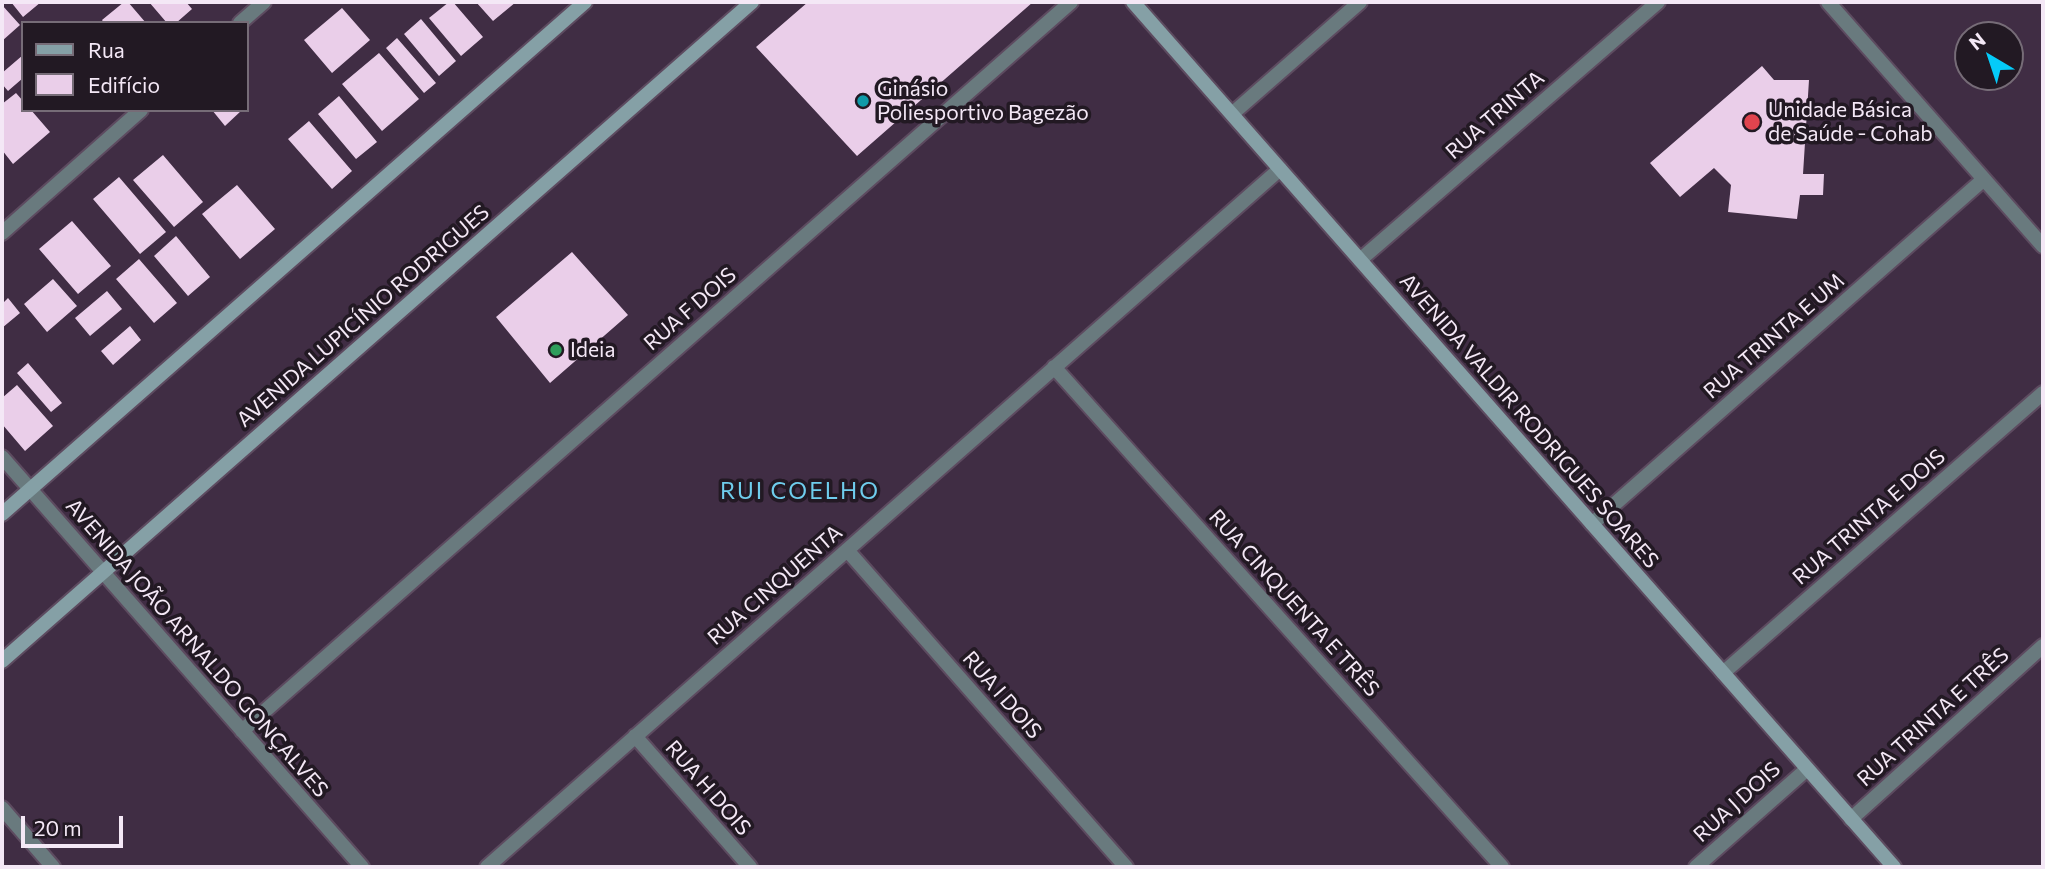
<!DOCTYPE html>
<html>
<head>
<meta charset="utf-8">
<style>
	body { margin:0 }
	#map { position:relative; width:2045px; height:869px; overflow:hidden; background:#402d44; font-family:Commissioner,sans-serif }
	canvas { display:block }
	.frame { position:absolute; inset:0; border:4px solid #f4e8f6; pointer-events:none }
	.legend { position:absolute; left:21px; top:21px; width:228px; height:91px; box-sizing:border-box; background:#221923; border:2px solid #766c77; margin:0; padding:9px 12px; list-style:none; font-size:21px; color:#f4e8f6 }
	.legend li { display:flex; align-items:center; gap:14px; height:35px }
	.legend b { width:35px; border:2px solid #766c77 }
	.north { position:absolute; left:1954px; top:21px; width:70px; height:70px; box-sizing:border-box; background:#221923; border:2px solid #766c77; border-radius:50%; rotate:321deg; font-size:19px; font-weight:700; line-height:28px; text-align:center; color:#f4e8f6 }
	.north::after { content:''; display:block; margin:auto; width:24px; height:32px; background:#05cbf9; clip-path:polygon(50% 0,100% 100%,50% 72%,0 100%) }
	.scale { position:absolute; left:21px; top:816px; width:102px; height:32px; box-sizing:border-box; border:4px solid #f4e8f6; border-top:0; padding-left:9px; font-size:21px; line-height:24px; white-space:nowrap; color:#f4e8f6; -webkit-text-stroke:5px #221923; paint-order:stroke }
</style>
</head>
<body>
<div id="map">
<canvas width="2045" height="869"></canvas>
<div class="frame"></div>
<ul class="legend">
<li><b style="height:9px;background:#85a0a6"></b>Rua</li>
<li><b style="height:19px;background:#eacee9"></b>Edifício</li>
</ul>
<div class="north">N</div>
<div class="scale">20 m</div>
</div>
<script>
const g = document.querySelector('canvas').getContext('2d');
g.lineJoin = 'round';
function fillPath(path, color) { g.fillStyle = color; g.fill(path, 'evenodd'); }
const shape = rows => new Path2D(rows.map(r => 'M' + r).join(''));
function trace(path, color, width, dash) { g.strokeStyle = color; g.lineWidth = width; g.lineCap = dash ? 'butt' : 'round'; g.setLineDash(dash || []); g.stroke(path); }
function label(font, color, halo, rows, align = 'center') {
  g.font = font + ' Commissioner,sans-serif'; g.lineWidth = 7; g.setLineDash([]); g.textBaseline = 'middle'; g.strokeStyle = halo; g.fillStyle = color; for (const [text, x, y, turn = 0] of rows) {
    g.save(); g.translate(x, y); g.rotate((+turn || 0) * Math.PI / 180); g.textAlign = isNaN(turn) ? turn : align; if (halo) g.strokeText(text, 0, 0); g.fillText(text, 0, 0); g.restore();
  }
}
const building = shape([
	[11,2,41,2,23,17],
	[124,2,128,2,146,23,104,23,102,20],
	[149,2,186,2,192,9,176,23,167,23],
	[449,2,453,2,483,37,461,56,429,18],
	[476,2,516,2,493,21],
	[808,2,1033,2,857,156,756,47],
	[2,5,20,25,2,41],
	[342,8,370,40,332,73,304,40],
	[421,19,456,61,439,76,404,34],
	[397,38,436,83,424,93,386,48],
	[379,53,419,99,382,131,342,84],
	[23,55,23,78,8,91,2,84,2,73],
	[1762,66,1774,80,1809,80,1803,174,1824,174,1823,195,1800,195,1797,219,1728,212,1731,185,1714,168,1680,197,1650,163],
	[16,93,23,101,23,110,31,110,50,132,13,164,2,150,2,104],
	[339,96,377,142,356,159,318,114],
	[212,110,242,110,225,126],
	[309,121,352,171,332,189,288,139],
	[163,155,203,202,174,227,133,180],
	[119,177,166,232,140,254,93,199],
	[237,185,275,229,240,259,202,214],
	[72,221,111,266,78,294,39,249],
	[176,236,210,277,188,296,154,256],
	[572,252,628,315,550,383,496,317],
	[139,259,177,303,154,323,116,279],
	[53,279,77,306,47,332,24,304],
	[107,291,122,309,90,336,75,318],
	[8,298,20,313,2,328,2,304],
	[130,326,141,340,113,365,101,351],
	[28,363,62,403,51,412,17,373],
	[17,385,53,426,25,451,2,424,2,398]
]);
const street = shape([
	[1828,2,2043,246],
	[240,23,264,2],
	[1232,114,1360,2],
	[2,233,141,110],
	[1360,260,1658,2],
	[1054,367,1502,867],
	[2,457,362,867],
	[1592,524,1984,179],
	[847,550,1126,867],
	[1723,673,2043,393],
	[242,731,1071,2],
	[635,736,750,867],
	[2,808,53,867],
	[1851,819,2043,646],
	[487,867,1280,169],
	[1696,867,1807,769]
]);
const secondary = shape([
	[1133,2,1894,867],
	[2,514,585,2],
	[2,661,752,2]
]);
const markers = [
	[863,101,7,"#0f9aa8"],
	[1752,122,9,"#e0444e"],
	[556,350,7,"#2e9e5b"]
];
const poiNames = [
	["Ginásio",877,89],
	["Poliesportivo Bagezão",877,113],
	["Unidade Básica",1768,110],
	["de Saúde - Cohab",1768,134],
	["Ideia",570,350]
];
const streetNames = [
	["RUA TRINTA",1495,115,-41],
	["RUA F DOIS",690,309,-41],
	["AVENIDA LUPICÍNIO RODRIGUES",363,316,-41],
	["RUA TRINTA E UM",1774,336,-41],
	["AVENIDA VALDIR RODRIGUES SOARES",1529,421,49],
	["RUA TRINTA E DOIS",1869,517,-41],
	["RUA CINQUENTA",775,585,-41],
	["RUA CINQUENTA E TRÊS",1294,603,48],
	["AVENIDA JOÃO ARNALDO GONÇALVES",197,648,49],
	["RUA I DOIS",1002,695,49],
	["RUA TRINTA E TRÊS",1933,717,-42],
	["RUA H DOIS",708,788,49],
	["RUA J DOIS",1737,802,-42]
];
const neighbourhoodNames = [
	["RUI COELHO",800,491]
];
fillPath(building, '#eacee9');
trace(street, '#5d4b60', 18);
trace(secondary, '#5d4b60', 18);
trace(street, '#697a7e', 14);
trace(secondary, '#85a0a6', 14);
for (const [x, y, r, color] of markers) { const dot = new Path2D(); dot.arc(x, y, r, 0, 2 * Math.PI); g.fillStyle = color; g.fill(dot); trace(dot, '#221923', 2.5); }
label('21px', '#f4e8f6', '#221923', poiNames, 'left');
label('21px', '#f4e8f6', '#221923', streetNames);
g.letterSpacing = '2px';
label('23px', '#6fcded', '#221923', neighbourhoodNames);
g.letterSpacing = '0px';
</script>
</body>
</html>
